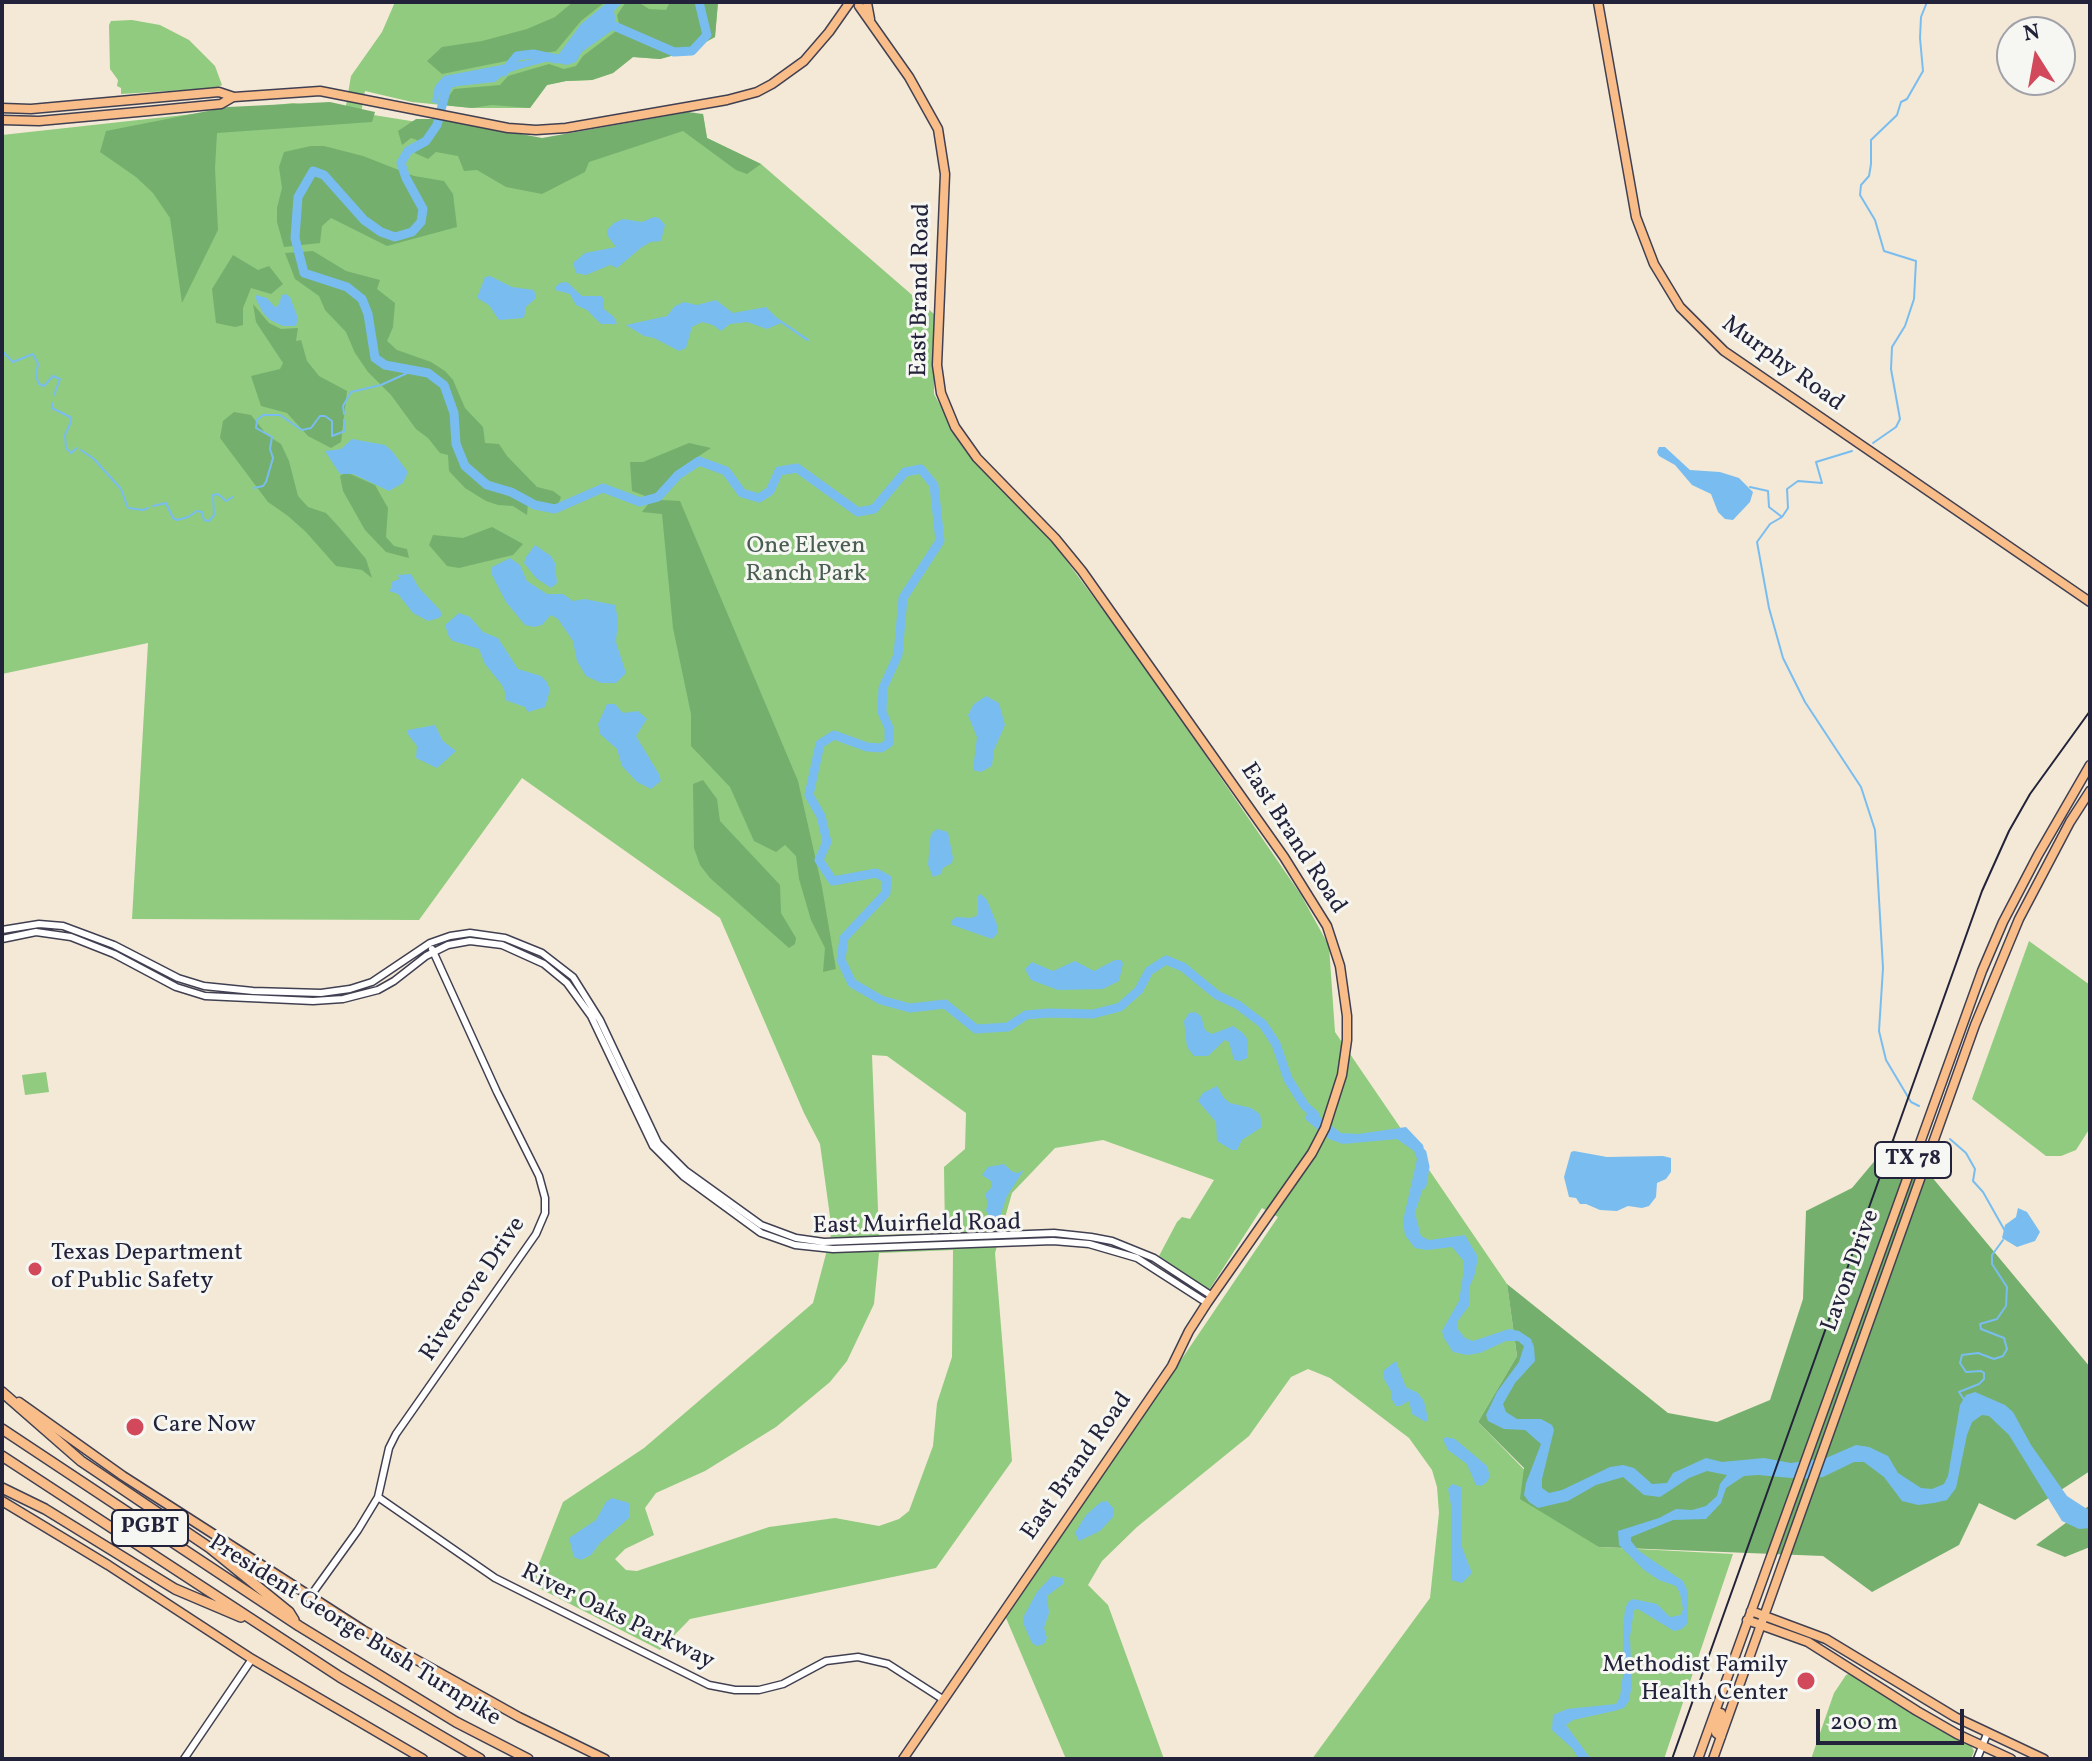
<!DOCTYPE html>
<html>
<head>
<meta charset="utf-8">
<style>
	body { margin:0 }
	#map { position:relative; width:2092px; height:1761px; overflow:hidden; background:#f3e9d6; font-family:Vollkorn,serif }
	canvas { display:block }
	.frame { position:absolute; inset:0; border:4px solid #22223b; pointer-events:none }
	.north { position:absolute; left:1996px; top:16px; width:80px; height:80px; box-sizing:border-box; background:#f6f6f2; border:2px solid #a1a1a9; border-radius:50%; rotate:349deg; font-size:22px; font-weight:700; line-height:32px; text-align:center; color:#22223b }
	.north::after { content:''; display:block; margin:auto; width:28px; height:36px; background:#d1495b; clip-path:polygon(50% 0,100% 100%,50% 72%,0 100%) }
	.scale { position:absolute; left:1816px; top:1709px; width:148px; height:36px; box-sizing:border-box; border:4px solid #22223b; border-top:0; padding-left:10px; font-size:24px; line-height:28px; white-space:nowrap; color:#22223b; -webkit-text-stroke:6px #f6f6f2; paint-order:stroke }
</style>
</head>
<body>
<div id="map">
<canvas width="2092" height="1761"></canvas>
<div class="frame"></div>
<div class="north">N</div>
<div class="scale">200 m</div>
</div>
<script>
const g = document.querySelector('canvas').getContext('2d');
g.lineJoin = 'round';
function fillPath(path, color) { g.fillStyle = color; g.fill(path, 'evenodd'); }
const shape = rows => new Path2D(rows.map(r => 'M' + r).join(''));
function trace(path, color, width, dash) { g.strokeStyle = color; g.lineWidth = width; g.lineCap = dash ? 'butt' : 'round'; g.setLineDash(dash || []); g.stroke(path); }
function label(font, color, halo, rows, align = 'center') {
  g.font = font + ' Vollkorn,serif'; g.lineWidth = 6; g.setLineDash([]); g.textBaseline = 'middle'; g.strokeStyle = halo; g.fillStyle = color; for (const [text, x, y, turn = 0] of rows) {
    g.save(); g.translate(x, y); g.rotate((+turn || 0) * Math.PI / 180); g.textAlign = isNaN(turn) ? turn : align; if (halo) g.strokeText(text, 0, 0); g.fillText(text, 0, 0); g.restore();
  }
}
const green = shape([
	[395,2,718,2,715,37,689,51,660,59,633,57,613,73,592,80,566,81,547,85,530,108,472,108,412,102,365,91,361,113,548,143,703,114,707,138,761,164,934,314,934,394,966,452,1052,541,1145,667,1301,895,1329,946,1335,1032,1507,1284,1517,1356,1478,1422,1599,1547,1733,1554,1664,1759,1312,1759,1430,1598,1439,1513,1437,1487,1432,1470,1409,1438,1330,1378,1308,1369,1291,1377,1249,1436,1137,1527,1102,1561,1088,1585,1108,1605,1164,1759,1066,1759,1006,1618,1278,1217,1262,1208,1209,1290,1159,1256,1177,1222,1182,1217,1190,1219,1214,1180,1103,1140,1055,1148,1012,1193,995,1253,1012,1461,936,1568,690,1619,660,1650,531,1584,563,1502,644,1448,813,1303,832,1231,820,1144,804,1113,720,918,522,778,419,920,132,919,148,643,2,674,2,135,293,103,345,111,351,76,382,32],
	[872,1055,887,1056,966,1113,965,1149,944,1167,945,1233,879,1235],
	[953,1250,952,1357,937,1403,933,1446,909,1511,899,1519,879,1526,835,1518,769,1527,637,1571,626,1570,615,1559,625,1549,654,1535,645,1508,656,1493,705,1471,776,1427,830,1382,847,1361,874,1304,879,1253],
	[132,20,160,25,189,40,215,66,222,85,216,88,121,94,121,88,117,86,118,80,110,69,109,25,111,21],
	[2029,941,2090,985,2090,1128,2076,1150,2061,1156,2046,1156,1972,1099],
	[46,1072,49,1092,25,1095,22,1075],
	[1851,1673,1971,1745,1974,1751,1971,1759,1811,1759,1834,1693,1846,1675]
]);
const forest = shape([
	[573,2,605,2,581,21,556,51,442,74,427,61,442,47,482,41,527,29,555,17],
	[626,2,638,2,649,9,666,10,670,2,718,2,715,37,689,51,660,59,633,57,613,73,592,80,566,81,547,85,530,108,492,105,472,108,442,105,454,89,500,85,508,76,549,64,564,69,576,66,583,56,620,28,617,15],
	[330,102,375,112,372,122,217,133,215,168,218,230,182,303,170,218,153,193,136,177,100,152,106,131,228,107],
	[688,112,703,114,707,138,761,164,747,174,736,170,683,131,589,162,585,172,542,194,506,187,477,170,464,171,458,156,436,152,428,159,415,153,417,140,411,138,402,145,398,131,416,119,443,119,542,138],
	[311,146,324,146,363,156,414,176,444,181,453,194,457,227,387,246,331,218,322,226,320,243,284,247,277,222,277,208,282,188,279,167,284,152],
	[313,251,346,271,380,280,377,289,395,303,393,327,387,341,397,350,431,362,445,371,453,380,465,408,483,427,485,443,499,444,507,456,537,487,553,491,561,497,558,505,541,503,529,498,514,490,487,480,475,470,466,460,457,432,455,406,443,379,431,370,401,365,411,372,422,373,442,387,451,412,452,442,460,463,469,473,482,486,528,503,527,515,513,506,498,505,486,501,465,488,449,471,448,455,440,453,428,438,416,429,391,395,368,372,355,353,346,332,325,310,319,296,295,279,285,253],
	[233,255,258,270,269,266,283,284,271,294,251,288,243,308,243,325,235,327,216,323,212,289],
	[253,304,269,323,281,329,298,328,296,341,301,340,307,361,319,376,347,391,341,442,331,448,308,436,287,413,261,406,251,376,280,369,283,363,256,322],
	[234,412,251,415,267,435,281,444,289,461,298,496,308,507,326,513,339,527,366,559,372,578,362,570,336,566,306,532,288,516,268,502,220,438,223,421],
	[689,443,711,448,674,473,661,491,648,497,632,491,630,462,643,462],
	[346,472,375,485,388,508,386,537,394,546,407,549,409,558,386,552,365,530,343,491,340,476],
	[661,500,680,501,798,781,822,887,836,969,823,972,825,948,811,920,799,879,796,856,785,845,776,852,754,841,730,787,691,746,691,714,673,628,662,514,642,512,648,504],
	[492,527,523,544,513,555,459,568,447,566,429,545,433,535,463,538],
	[703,780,717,799,720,821,780,885,781,913,796,938,795,944,789,948,710,878,700,865,694,848,693,784],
	[1893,1139,1931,1176,2090,1367,2090,1471,2015,1520,1979,1503,1959,1545,1872,1592,1823,1556,1599,1547,1520,1499,1524,1468,1478,1422,1517,1356,1507,1284,1668,1413,1717,1422,1770,1400,1803,1299,1806,1211,1852,1188],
	[2090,1505,2090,1547,2065,1557,2036,1545]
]);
const water = shape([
	[608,2,623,2,614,11,617,27,582,52,576,62,567,65,549,61,519,69,505,74,495,82,449,87,439,95,438,104,432,102,435,86,444,76,559,54,581,24],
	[654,217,659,218,665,225,661,241,651,242,642,247,617,268,610,265,586,275,576,273,573,263,585,253,616,247,607,235,607,230,614,223,623,219,642,222],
	[490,276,512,287,534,290,536,298,526,307,524,318,499,320,489,305,477,298,485,277],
	[567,282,582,296,601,296,604,299,604,309,614,317,617,324,601,324,587,310,576,305,570,294,555,290,555,287,560,283],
	[286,294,290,297,298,318,296,326,283,326,270,320,263,313,255,297,256,295,267,298,275,307,278,306,282,295],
	[716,300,733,313,766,307,776,317,810,340,807,341,781,323,767,329,747,322,730,324,721,331,713,325,702,322,692,327,686,348,679,351,654,338,644,336,626,325,667,316,675,306,684,302,697,305],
	[352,439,385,445,392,451,408,472,403,483,389,491,353,474,340,474,325,451,341,449],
	[1659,447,1665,447,1690,470,1720,472,1739,478,1753,492,1750,502,1733,520,1725,519,1718,512,1711,494,1692,485,1675,465,1659,456,1657,452],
	[535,545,551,556,555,563,557,583,551,588,536,578,524,563,526,557],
	[510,558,520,565,527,581,547,594,563,594,573,601,585,599,615,605,618,619,616,642,626,673,616,683,601,683,586,676,577,661,573,641,558,619,551,615,542,625,534,627,525,625,506,602,492,575,492,567],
	[411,574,419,588,440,610,442,615,439,618,428,621,413,613,398,594,389,591,392,587,392,582,399,579,398,575],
	[459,613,470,617,483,632,498,638,518,669,541,676,547,682,550,690,545,707,528,712,525,707,505,700,505,692,502,685,485,664,479,649,453,641,449,637,445,625],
	[986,696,999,703,1005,725,994,750,992,766,981,772,973,770,977,737,968,715,974,704],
	[607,704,615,704,623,713,638,711,647,719,636,736,659,774,661,781,651,789,637,782,622,766,617,749,600,734,598,724],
	[435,725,443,741,456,751,437,768,416,758,417,746,407,733,408,730],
	[937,829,948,832,953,858,952,863,943,868,941,874,933,877,928,865,930,840,931,834],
	[981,894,987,900,998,927,998,933,992,939,952,925,951,921,956,917,971,918,978,915,978,896],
	[1115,960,1121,960,1123,964,1119,981,1103,989,1058,990,1031,980,1025,969,1032,962,1053,971,1075,961,1094,971],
	[1195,1012,1201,1016,1205,1030,1212,1034,1233,1026,1243,1033,1248,1040,1247,1058,1240,1061,1234,1060,1229,1042,1225,1040,1208,1056,1194,1056,1187,1047,1184,1021,1189,1013],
	[1217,1086,1224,1098,1230,1103,1251,1108,1260,1114,1262,1127,1242,1140,1237,1150,1232,1150,1217,1141,1216,1122,1198,1101,1203,1093],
	[1309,1108,1341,1133,1358,1134,1406,1127,1423,1145,1425,1154,1423,1188,1415,1213,1421,1236,1429,1240,1465,1235,1478,1257,1475,1274,1469,1288,1469,1306,1457,1322,1457,1328,1465,1338,1473,1341,1509,1329,1519,1331,1531,1339,1534,1347,1535,1361,1515,1383,1503,1404,1506,1412,1517,1419,1541,1419,1552,1425,1554,1430,1542,1479,1542,1488,1549,1493,1562,1490,1610,1467,1623,1465,1634,1468,1652,1484,1667,1483,1673,1473,1706,1458,1722,1462,1764,1458,1791,1463,1826,1458,1856,1445,1869,1447,1888,1456,1898,1473,1921,1488,1932,1489,1944,1484,1948,1476,1960,1405,1966,1395,1975,1392,2005,1405,2013,1412,2031,1445,2067,1496,2090,1511,2090,1528,2079,1529,2062,1521,2009,1435,1989,1416,1982,1415,1972,1422,1967,1435,1956,1488,1947,1500,1934,1503,1918,1505,1902,1501,1884,1477,1864,1462,1854,1462,1823,1477,1803,1479,1758,1475,1744,1476,1726,1488,1721,1503,1706,1519,1673,1520,1631,1537,1631,1541,1639,1551,1683,1581,1688,1592,1688,1623,1682,1629,1674,1631,1638,1609,1634,1610,1630,1637,1632,1684,1629,1701,1624,1708,1614,1711,1573,1720,1566,1725,1591,1759,1579,1759,1572,1748,1552,1730,1553,1715,1567,1709,1616,1704,1620,1697,1623,1675,1623,1630,1625,1609,1628,1602,1633,1599,1657,1604,1670,1617,1681,1615,1683,1609,1680,1593,1676,1586,1659,1580,1644,1570,1619,1545,1618,1531,1659,1518,1676,1509,1692,1510,1706,1506,1717,1496,1720,1484,1727,1475,1707,1471,1689,1478,1660,1497,1644,1495,1623,1477,1596,1485,1568,1501,1538,1508,1529,1502,1524,1495,1526,1483,1541,1444,1525,1430,1504,1429,1488,1421,1486,1415,1497,1392,1519,1362,1524,1346,1518,1341,1506,1341,1480,1353,1467,1355,1453,1352,1444,1338,1442,1331,1459,1301,1464,1269,1463,1260,1452,1247,1427,1250,1415,1248,1405,1235,1403,1221,1417,1159,1414,1151,1397,1139,1343,1144,1329,1139,1305,1119],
	[1574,1151,1607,1157,1663,1156,1671,1158,1671,1172,1666,1179,1657,1183,1656,1197,1649,1206,1642,1208,1628,1206,1617,1211,1600,1210,1586,1204,1580,1204,1576,1198,1569,1197,1564,1177,1571,1152],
	[1004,1164,1013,1172,1018,1173,1024,1170,1007,1196,999,1219,1000,1224,996,1228,986,1210,988,1203,985,1194,991,1188,991,1181,982,1175,988,1167],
	[2018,1208,2027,1212,2040,1232,2035,1241,2017,1247,2002,1238,2005,1225,2016,1217],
	[1396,1361,1406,1387,1418,1393,1424,1401,1428,1419,1426,1422,1412,1414,1409,1401,1400,1406,1396,1406,1391,1398,1391,1391,1384,1379,1383,1371],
	[1446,1437,1455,1439,1487,1466,1490,1476,1487,1482,1481,1486,1476,1485,1467,1464,1448,1450,1443,1439],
	[1452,1484,1461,1487,1462,1547,1472,1573,1462,1583,1451,1580,1451,1505,1448,1489],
	[612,1498,629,1503,629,1518,600,1543,591,1555,581,1560,574,1557,569,1538,596,1520,606,1502],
	[1107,1501,1114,1509,1113,1517,1100,1531,1079,1541,1075,1533,1086,1515,1101,1502],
	[1052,1576,1063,1578,1063,1584,1047,1596,1049,1613,1044,1628,1047,1638,1044,1644,1037,1646,1032,1643,1023,1623,1024,1616,1037,1592]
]);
const stream = shape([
	[2,328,2,340],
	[2,351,13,362,33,354,38,364,36,376,39,384,44,386,53,376,60,379,54,395],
	[52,403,52,408,70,417,71,422,65,435,66,448,71,453,77,448],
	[344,414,343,406,351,392,381,385,414,370],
	[1873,443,1896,427,1900,419,1891,369,1892,347,1905,326,1914,299,1916,261,1884,251,1875,220,1860,195,1861,185,1869,176,1871,164,1871,140,1897,115,1901,102,1907,99,1923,71,1920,38,1921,17,1927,2],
	[81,450,94,459,121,489,128,508,143,510,148,508],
	[1750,487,1768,491,1769,507,1782,517,1788,508,1787,489,1798,481,1822,483,1816,462,1852,451],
	[254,488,263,486,266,482,273,458,270,449,272,437,256,428,257,420,263,415,280,415,302,430,311,428,320,416,325,416,332,421,332,436,345,431,344,420],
	[153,506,166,503,173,518,177,520,188,517,197,511,202,512,204,520,209,521,214,515,213,495,218,494,226,501,233,497],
	[1782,517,1770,524,1757,542,1769,608,1783,658,1805,702,1861,787,1875,830,1883,968,1879,1031,1886,1060,1911,1102,1919,1106],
	[1950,1139,1966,1153,1975,1169,1973,1181,1983,1192,2005,1231],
	[1965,1401,1959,1392,1979,1384,1984,1379,1984,1373,1981,1371,1966,1372,1960,1363,1962,1355,1978,1353,1994,1359,2003,1356,2007,1349,2004,1338,1981,1329,1980,1324,1997,1319,2006,1306,2007,1287,1992,1264,1992,1255,2003,1240]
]);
const river = shape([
	[605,22,674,52,692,51,707,35,699,2],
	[504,72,517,56,533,54,557,59],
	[453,83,448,83,437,125,426,141,408,151,401,163,406,178,423,209,421,222,412,232,395,237,381,232,364,220,324,175,313,171,298,197,295,238,304,273,347,287,362,299,368,314,375,358,385,365,428,373,444,385,454,413,456,444,465,466,487,485,511,492,535,505,555,509,603,488,640,502,658,497,678,475,699,461,726,471,742,493,759,498,770,491,779,471,797,468,858,512,874,509,905,472,921,469,934,485,940,541,903,598,898,655,883,688,882,712,889,728,889,743,881,748,867,747,834,735,820,744,809,795,821,816,827,842,819,860,833,881,876,873,887,879,886,893,844,938,841,960,852,983,881,1000,910,1008,945,1004,976,1029,1008,1027,1026,1015,1048,1013,1093,1014,1120,1007,1139,990,1149,971,1166,960,1183,967,1217,995,1238,1005,1263,1024,1276,1044,1288,1079,1305,1106,1315,1115],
	[1422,1185,1425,1167,1422,1153]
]);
const minor = shape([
	[2,930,39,924,63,926,114,945,178,978,204,986,253,991,321,993,350,989,372,982,430,943,450,936,470,933,505,938,542,953,573,977,600,1020,658,1143,686,1171,761,1225,796,1238,824,1242,1054,1233,1091,1237,1112,1241,1154,1258,1212,1296],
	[2,939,36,932,71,937,114,954,176,987,205,996,313,1001,343,999,378,990,394,981,426,956,448,945,470,941,502,945,544,964,567,983,591,1016,653,1146,683,1176,761,1233,795,1245,833,1249,1053,1241,1089,1244,1137,1258,1207,1303],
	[378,1497,495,1578,709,1685,735,1690,759,1690,783,1684,826,1661,858,1657,888,1664,944,1700],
	[309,1598,358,1530,378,1497,389,1448,396,1434,536,1234,545,1213,545,1198,539,1176,497,1092,432,949],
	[184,1759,252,1659],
	[1977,1759,1987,1734]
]);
const major = shape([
	[1598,2,1636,217,1654,264,1680,307,1724,351,2090,602],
	[867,3,870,19],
	[859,6,909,77,938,129,945,174,937,365,941,393,955,427,977,458,1055,538,1082,571,1284,857,1327,926,1340,966,1347,1016,1347,1040,1342,1075,1325,1128,1312,1153,1207,1303,1189,1331,1172,1366,903,1759],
	[2,108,31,109,219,92,234,97,320,91,508,128,536,130,566,128,727,100,757,92,772,84,804,61,829,32,850,2],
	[2,120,39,121,149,111,221,104,233,97],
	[19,1402,123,1476,363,1630,519,1717,605,1759],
	[2,1501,108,1565,252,1659,423,1759],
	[1751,1611,1826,1639,1955,1717,2044,1759],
	[1747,1620,1808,1642,1917,1711,1957,1734,2011,1759],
	[1721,1713,1716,1728,1716,1733,1721,1737],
	[1698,1759,1982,971,2003,922,2038,855,2090,765],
	[1713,1759,1975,1025,2019,919,2070,822,2090,791]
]);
const highway = shape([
	[2,1392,81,1461,210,1548,289,1612,294,1620],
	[2,1429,299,1626,456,1722,528,1759],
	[2,1456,340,1677,480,1759],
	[2,1488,45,1509,175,1589,241,1617]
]);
const rail = shape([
	[1672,1759,1982,891,2009,831,2030,794,2090,711]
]);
const markers = [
	[35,1269,8,"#d1495b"],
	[135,1427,10,"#d1495b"],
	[1806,1681,10,"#d1495b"]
];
const shields = [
	[1913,1160,76],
	[150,1528,76]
];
const shieldNames = [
	["TX 78",1913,1160],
	["PGBT",150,1528]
];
const streetNames = [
	["East Brand Road",922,290,-89],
	["Murphy Road",1782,365,36],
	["East Brand Road",1292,839,57],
	["East Muirfield Road",917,1226,-1],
	["Lavon Drive",1852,1271,-70],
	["Rivercove Drive",474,1290,-56],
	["East Brand Road",1078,1467,-55],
	["River Oaks Parkway",617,1618,26],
	["President George Bush Turnpike",354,1632,32]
];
const parkNames = [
	["One Eleven",806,548],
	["Ranch Park",806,576]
];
const poiNames = [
	["Texas Department",51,1255],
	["of Public Safety",51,1283],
	["Care Now",153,1427],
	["Methodist Family",1788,1667,"right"],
	["Health Center",1788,1695,"right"]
];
fillPath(green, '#91cb7f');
fillPath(forest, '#74af6e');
fillPath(water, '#79bdf0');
trace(stream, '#79bdf0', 2);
trace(river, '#79bdf0', 9);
trace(minor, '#414052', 9);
trace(major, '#414052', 11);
trace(highway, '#414052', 12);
trace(minor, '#fff', 6);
trace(major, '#f8bd89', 8);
trace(highway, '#f8bd89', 9);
trace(rail, '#22223b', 2);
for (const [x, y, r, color] of markers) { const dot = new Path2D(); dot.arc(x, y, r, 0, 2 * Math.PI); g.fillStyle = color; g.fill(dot); trace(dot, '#f6f6f2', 3); }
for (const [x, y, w] of shields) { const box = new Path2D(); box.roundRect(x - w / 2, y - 18, w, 36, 6); g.fillStyle = '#f6f6f2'; g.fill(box); trace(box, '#22223b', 2); }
label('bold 22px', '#22223b', null, shieldNames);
label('24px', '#22223b', '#f6f6f2', streetNames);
label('24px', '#495d53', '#f6f6f2', parkNames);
label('24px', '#22223b', '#f6f6f2', poiNames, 'left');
</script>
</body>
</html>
